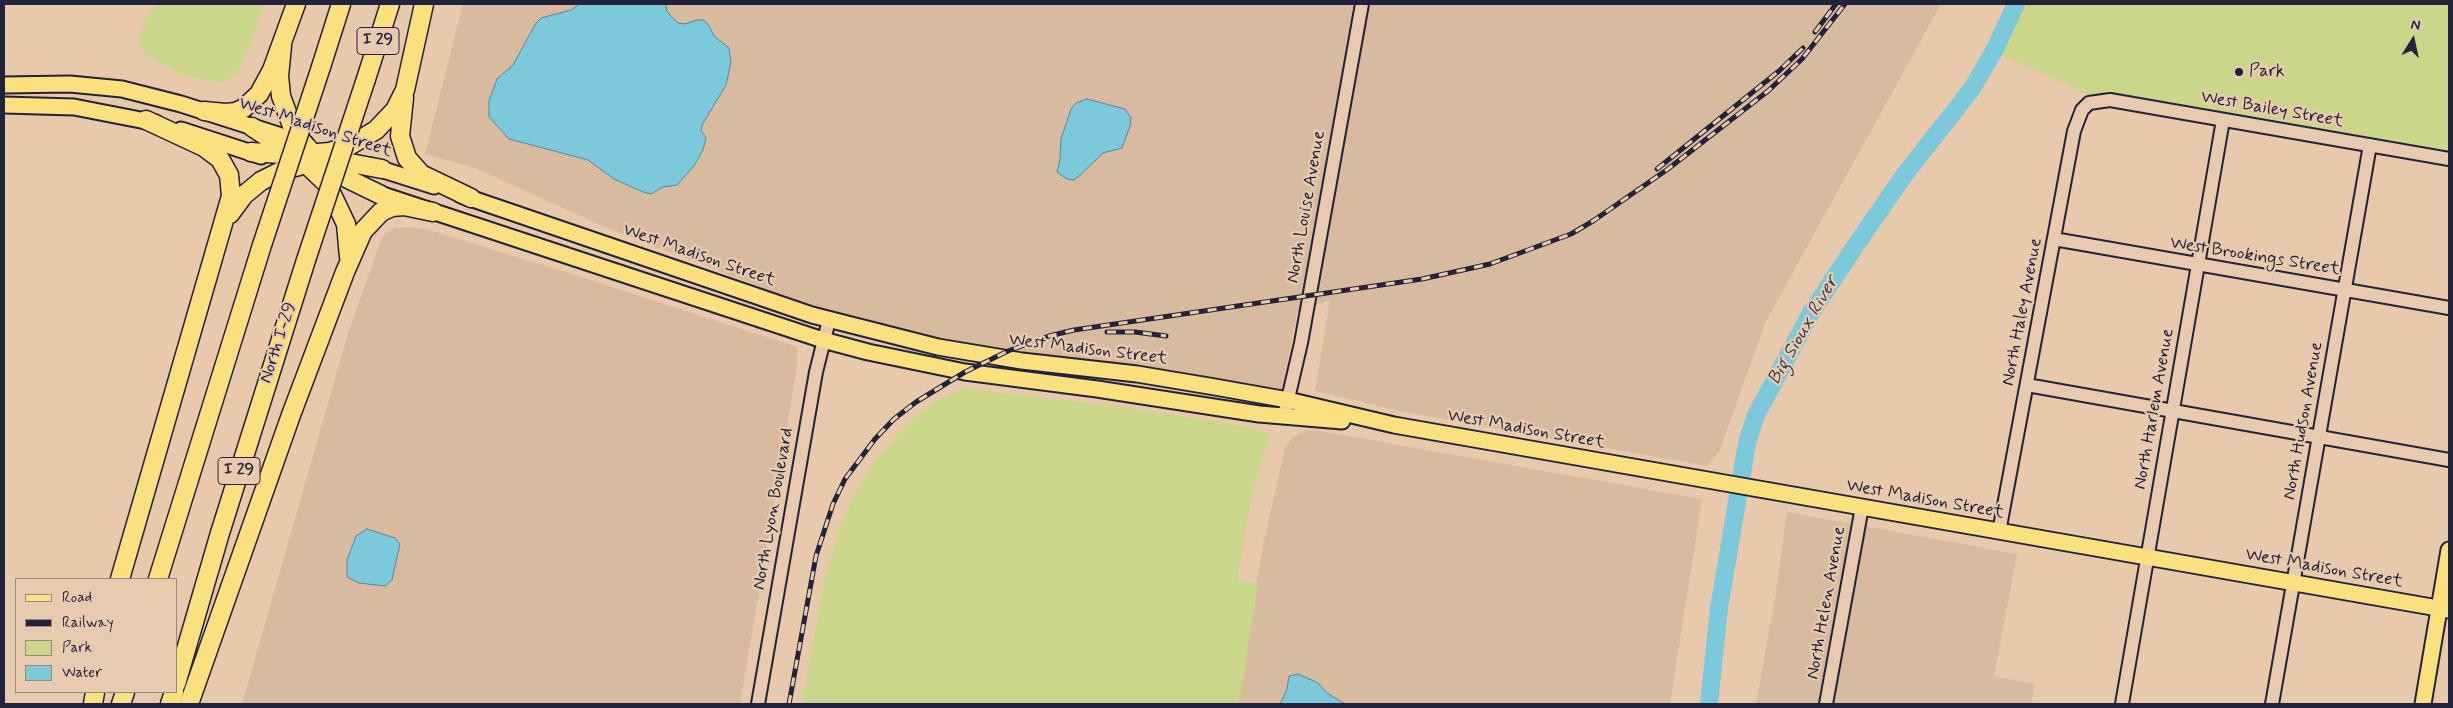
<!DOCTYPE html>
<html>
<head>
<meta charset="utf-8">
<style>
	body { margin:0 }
	#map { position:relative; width:2453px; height:708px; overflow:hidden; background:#e8c9ab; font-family:Mynerve,sans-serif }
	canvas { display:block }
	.frame { position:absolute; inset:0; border:5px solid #22223b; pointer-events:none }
	.legend { position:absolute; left:15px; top:578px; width:162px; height:115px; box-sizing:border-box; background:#e8cbaf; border:1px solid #998781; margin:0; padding:6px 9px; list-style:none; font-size:15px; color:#22223b }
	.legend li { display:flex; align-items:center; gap:10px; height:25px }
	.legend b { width:25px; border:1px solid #998781 }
	.north { position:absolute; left:2388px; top:15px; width:50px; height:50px; -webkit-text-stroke:4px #e8cbaf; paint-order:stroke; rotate:10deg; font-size:14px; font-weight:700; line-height:20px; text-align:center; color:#22223b }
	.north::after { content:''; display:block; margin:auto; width:18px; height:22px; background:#22223b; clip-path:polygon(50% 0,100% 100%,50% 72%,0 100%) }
</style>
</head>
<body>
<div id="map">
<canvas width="2453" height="708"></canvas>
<div class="frame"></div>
<ul class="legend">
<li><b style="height:6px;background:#fbe080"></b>Road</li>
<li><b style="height:6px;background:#22223b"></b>Railway</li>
<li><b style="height:14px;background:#cad78b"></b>Park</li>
<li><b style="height:14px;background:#7cc9db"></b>Water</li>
</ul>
<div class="north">N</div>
</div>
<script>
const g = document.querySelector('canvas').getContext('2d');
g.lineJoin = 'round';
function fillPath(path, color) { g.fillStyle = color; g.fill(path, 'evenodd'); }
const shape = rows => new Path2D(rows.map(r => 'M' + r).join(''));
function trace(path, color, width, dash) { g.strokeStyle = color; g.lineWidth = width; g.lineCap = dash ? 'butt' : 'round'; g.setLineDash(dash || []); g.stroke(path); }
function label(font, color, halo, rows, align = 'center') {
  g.font = font + ' Mynerve,sans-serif'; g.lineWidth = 4.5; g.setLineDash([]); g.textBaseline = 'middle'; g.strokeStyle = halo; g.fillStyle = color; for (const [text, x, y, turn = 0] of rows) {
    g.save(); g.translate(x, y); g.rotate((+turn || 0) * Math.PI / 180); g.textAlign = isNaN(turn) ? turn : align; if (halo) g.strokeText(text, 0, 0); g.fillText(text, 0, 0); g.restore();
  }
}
const built = shape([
	[463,4,1941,4,1765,323,1720,450,1707,466,1405,412,1315,391,1330,300,1297,313,1282,392,1067,358,978,348,805,304,607,228,475,168,425,154],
	[410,227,426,229,572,274,797,347,797,368,740,704,242,704,348,333,382,238,386,233,395,228],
	[1314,430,1702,499,1670,704,1235,704,1263,545,1285,448,1292,438,1303,431],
	[1787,512,2017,554,1994,676,2035,684,2031,704,1756,704,1776,593]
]);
const green = shape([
	[157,4,264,4,244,59,236,74,221,83,184,75,146,56,141,50,139,36,147,16],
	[2016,4,2449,4,2449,159,2099,100,1994,51],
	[963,388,1125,407,1254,428,1270,435,1253,490,1237,580,1258,584,1239,704,802,704,825,578,842,522,854,496,870,468,911,420,932,404]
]);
const water = shape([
	[580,4,666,4,667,12,678,23,685,24,697,20,703,20,708,24,714,36,729,48,731,62,726,85,702,125,701,130,706,138,703,150,694,166,677,185,663,187,651,194,643,192,614,179,588,160,509,139,489,117,489,101,497,79,513,65,536,23,541,18,571,10,580,4],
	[1087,99,1125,109,1131,118,1130,126,1122,148,1103,153,1078,177,1074,180,1067,179,1057,172,1060,159,1061,139,1071,109,1076,103,1087,99],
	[367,529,395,538,400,544,392,580,385,586,359,583,347,577,347,560,356,536,367,529],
	[1298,674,1318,683,1327,693,1345,704,1280,704,1287,689,1289,676,1298,674]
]);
const river = shape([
	[1709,704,1719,608,1747,443,1756,415,1811,313,1860,239,1905,174,1971,90,1994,51,2016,4]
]);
const minor = shape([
	[2054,239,2449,308],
	[2027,385,2449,460],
	[1284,416,1301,343,1362,4],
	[1999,532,2074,131,2082,110,2089,103,2110,100,2449,159],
	[758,704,816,372,829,320],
	[1826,704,1862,507],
	[2122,704,2223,120],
	[2272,704,2370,145]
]);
const major = shape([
	[4,85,70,84,122,89,181,104,306,144],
	[4,105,74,107,156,123],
	[181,130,261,156],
	[371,166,434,186],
	[371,191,823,340,868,352,965,372,1097,389,1259,414,1342,421],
	[461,195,812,315,938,347,1022,361,1137,374,1215,387,1288,400,1394,425,2449,610],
	[2423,704,2449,550]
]);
const highway = shape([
	[282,46,279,76,281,96,292,126,304,144,321,162,342,176,381,195],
	[321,67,341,4],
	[366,79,390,4],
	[404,98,400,136,407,158,421,174,471,198],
	[204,111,226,113,236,112,244,108,259,94,272,70,296,4],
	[252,127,301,159,327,184,346,224,349,257],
	[251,152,296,155,329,152,349,146,376,130,395,110,405,90,424,4],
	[324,161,345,162,382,169],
	[230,214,244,195,261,181,283,170,299,166],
	[120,579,231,196,229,175,220,159,204,147,146,120],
	[158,579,262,245],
	[176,684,220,533,306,260],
	[93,704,95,692],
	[121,704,125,692],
	[170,704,174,692],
	[189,704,291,415,345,272,363,231,381,212,392,207,404,206,433,212]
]);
const rail = shape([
	[1815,32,1836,4],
	[1657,169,1779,71,1803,48],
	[1107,332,1135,332,1166,336],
	[789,704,816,556,833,504,845,479,875,439,894,419,916,402,965,372,1008,351,1049,336,1074,330,1422,279,1490,264,1571,234,1593,221,1668,169,1768,91,1802,59,1845,4]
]);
const highwayBridge = shape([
	[262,245,321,67],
	[306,260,366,79]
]);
const markers = [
	[2239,72,5,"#22223b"]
];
const shields = [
	[378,41,42],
	[239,471,42]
];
const shieldNames = [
	["I 29",378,41],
	["I 29",239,471]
];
const poiNames = [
	["Park",2249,72]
];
const streetNames = [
	["West Bailey Street",2272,110,10],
	["West Madison Street",315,128,18],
	["North Louise Avenue",1307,207,-80],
	["West Madison Street",699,256,19],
	["West Brookings Street",2255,257,9],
	["North Haley Avenue",2023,312,-79],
	["North I-29",279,343,-72],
	["West Madison Street",1088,350,7],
	["North Harlem Avenue",2155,409,-80],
	["North Hudson Avenue",2304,421,-80],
	["West Madison Street",1526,430,10],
	["West Madison Street",1925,500,10],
	["North Lyon Boulevard",774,509,-80],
	["West Madison Street",2324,569,10],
	["North Helen Avenue",1827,603,-80]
];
const waterNames = [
	["Big Sioux River",1804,331,-60]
];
fillPath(built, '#d8bb9e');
fillPath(green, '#cad78b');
fillPath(water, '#7cc9db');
trace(water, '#58869b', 1);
trace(river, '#7cc9db', 18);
trace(minor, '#22223b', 16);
trace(major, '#22223b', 19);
trace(highway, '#22223b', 21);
trace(minor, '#e8cbaf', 12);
trace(major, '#fbe080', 15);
trace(highway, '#fbe080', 18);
trace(rail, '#22223b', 5);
trace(rail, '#e8cbaf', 3, [9]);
trace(highwayBridge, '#22223b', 21, []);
trace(highwayBridge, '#fbe080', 18);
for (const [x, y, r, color] of markers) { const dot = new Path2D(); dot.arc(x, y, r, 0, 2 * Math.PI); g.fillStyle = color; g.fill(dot); trace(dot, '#e8cbaf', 2); }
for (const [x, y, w] of shields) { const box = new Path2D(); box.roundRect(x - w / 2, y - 13.5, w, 27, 4); g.fillStyle = '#e8cbaf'; g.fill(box); trace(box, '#22223b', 1); }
label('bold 16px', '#22223b', null, shieldNames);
label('18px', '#22223b', '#e8cbaf', poiNames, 'left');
label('18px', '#22223b', '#e8cbaf', streetNames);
label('italic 19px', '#303b53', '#e8cbaf', waterNames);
</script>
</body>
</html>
